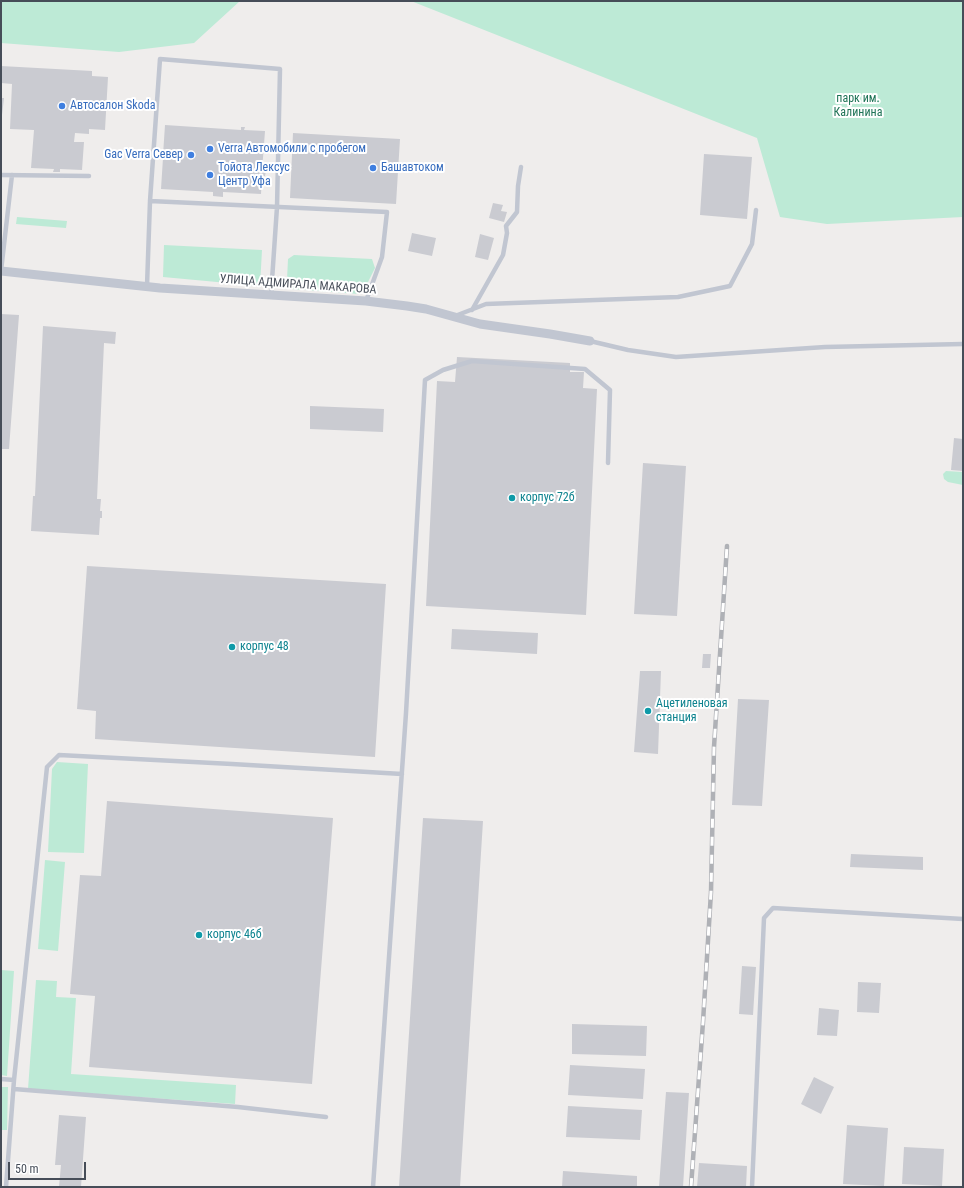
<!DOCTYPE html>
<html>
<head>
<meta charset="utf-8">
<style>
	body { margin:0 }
	#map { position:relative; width:964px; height:1188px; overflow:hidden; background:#efedec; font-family:"Roboto Condensed",sans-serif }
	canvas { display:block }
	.frame { position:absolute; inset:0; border:2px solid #464d58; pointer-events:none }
	.scale { position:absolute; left:8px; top:1162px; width:78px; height:18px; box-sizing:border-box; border:2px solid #464d58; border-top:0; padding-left:5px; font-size:12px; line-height:14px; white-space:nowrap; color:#464d58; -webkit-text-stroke:3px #fff; paint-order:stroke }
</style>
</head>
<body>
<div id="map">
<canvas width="964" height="1188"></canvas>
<div class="frame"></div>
<div class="scale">50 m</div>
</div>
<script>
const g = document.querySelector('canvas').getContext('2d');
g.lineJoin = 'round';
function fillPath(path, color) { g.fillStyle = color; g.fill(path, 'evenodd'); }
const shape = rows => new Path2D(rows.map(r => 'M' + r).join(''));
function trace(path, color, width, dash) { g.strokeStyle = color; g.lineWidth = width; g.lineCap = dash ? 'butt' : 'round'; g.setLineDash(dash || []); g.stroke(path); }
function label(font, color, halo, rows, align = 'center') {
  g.font = font + ' "Roboto Condensed",sans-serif'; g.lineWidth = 4; g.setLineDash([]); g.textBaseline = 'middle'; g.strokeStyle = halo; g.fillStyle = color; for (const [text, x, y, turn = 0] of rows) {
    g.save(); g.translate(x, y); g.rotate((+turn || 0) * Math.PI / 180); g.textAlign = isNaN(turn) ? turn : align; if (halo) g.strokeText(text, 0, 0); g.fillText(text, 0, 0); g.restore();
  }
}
const green = shape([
	[1,1,240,1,194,43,119,52,1,43],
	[411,1,963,1,963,217,827,224,780,217,757,138],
	[17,217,67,221,66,228,16,224],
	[164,245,262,250,260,286,163,277],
	[294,255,372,259,375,268,363,292,360,294,292,289,287,280,288,259],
	[946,471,963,472,963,485,948,482,944,479,943,474],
	[57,762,88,764,84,853,48,852,52,769],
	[45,860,65,862,58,951,38,949],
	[1,970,14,971,7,1076,1,1075],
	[36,980,57,981,56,997,76,998,71,1074,236,1085,235,1104,28,1089],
	[1,1087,8,1087,7,1130,1,1130]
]);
const building = shape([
	[1,66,92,71,92,76,108,77,105,130,89,129,89,134,75,133,74,142,84,142,82,170,60,169,60,172,53,172,54,169,31,168,34,130,10,129,12,84,1,83],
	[1,98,4,98,2,115,1,115],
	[165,125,241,130,241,127,245,127,244,130,265,131,262,171,266,171,265,176,262,176,261,194,223,192,223,197,213,196,213,192,161,189,163,158,160,157,160,155,163,155],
	[293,133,400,139,396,204,290,198],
	[704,154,752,157,747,219,700,215],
	[493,203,503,205,501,211,507,212,504,222,489,218],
	[412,233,436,238,432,256,408,251],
	[480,234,494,238,488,260,475,257],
	[1,314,19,315,9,449,1,449],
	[43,326,116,332,115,344,104,343,97,499,101,499,100,511,102,511,102,518,100,518,99,535,31,531,33,496,35,496],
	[457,357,570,363,570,372,584,372,583,388,597,389,586,615,426,606,437,381,455,382],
	[310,406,384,409,383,432,310,429],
	[954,438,963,439,963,471,951,470],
	[643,463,686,466,677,616,634,614],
	[87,566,386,584,375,757,95,739,96,711,77,709],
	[452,629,538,633,537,654,451,649],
	[703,654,711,654,710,668,702,668],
	[640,671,661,671,658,754,634,752],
	[738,699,769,700,762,806,732,805],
	[107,801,333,818,312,1084,89,1067,95,996,70,994,80,875,101,876],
	[423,818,483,821,460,1187,399,1187],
	[851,854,923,857,923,870,850,867],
	[742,966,756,967,753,1015,739,1014],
	[858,982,881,983,879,1013,857,1012],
	[819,1008,839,1010,837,1036,817,1035],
	[572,1024,647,1026,646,1056,572,1054],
	[570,1065,645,1069,643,1099,568,1095],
	[814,1077,834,1087,821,1114,801,1104],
	[666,1092,689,1093,683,1187,659,1187],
	[568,1106,642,1110,640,1140,566,1137],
	[59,1115,86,1117,81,1187,59,1187,61,1165,55,1165],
	[847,1125,888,1128,884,1186,843,1184],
	[904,1147,944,1149,942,1186,902,1184],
	[699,1163,747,1166,746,1187,697,1187],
	[563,1171,637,1176,637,1187,562,1187]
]);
const lane = shape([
	[1,175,89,176],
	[150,201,387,212,382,257,366,301],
	[1,271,12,175],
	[147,286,150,201,160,59,280,69,277,207,271,295],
	[472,310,503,255,507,233,506,226,517,212,518,186,521,167],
	[455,316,486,304,678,297,730,286,752,244,756,210],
	[590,341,628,350,676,357,825,347,963,344],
	[1,1079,14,1080],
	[14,1089,238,1107,326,1117],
	[6,1187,14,1080,47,767,59,755,232,764,402,774],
	[373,1187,406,713,425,380,443,370,472,361,585,369,610,390,608,463],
	[752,1187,764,918,773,908,963,919]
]);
const street = shape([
	[1,271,160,288,366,301,407,306,426,309,480,324,550,334,590,341]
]);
const rail = shape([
	[691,1187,703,1022,711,892,714,747,727,546]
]);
const markers = [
	[62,106,4,"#3f7fe0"],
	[210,149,4,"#3f7fe0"],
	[191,155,4,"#3f7fe0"],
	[373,168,4,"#3f7fe0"],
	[210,175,4,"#3f7fe0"],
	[512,498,4,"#0f9aa8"],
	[232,647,4,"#0f9aa8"],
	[648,711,4,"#0f9aa8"],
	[199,935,4,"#0f9aa8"]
];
const parkNames = [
	["парк им.",858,99],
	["Калинина",858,113]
];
const shopNames = [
	["Автосалон Skoda",70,106],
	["Verra Автомобили с пробегом",218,149],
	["Gac Verra Север",183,155,"right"],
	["Тойота Лексус",218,168],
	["Центр Уфа",218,182],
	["Башавтоком",381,168]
];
const streetNames = [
	["УЛИЦА АДМИРАЛА МАКАРОВА",298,285,4]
];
const cultureNames = [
	["корпус 72б",520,498],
	["корпус 48",240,647],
	["Ацетиленовая",656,704],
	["станция",656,718],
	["корпус 46б",207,935]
];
fillPath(green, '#bdead6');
fillPath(building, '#cacbd1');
trace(lane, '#c1c6d1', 4.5);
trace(street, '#c1c6d1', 9);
trace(rail, '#afb1b6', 4.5);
trace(rail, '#fff', 3, [9]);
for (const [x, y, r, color] of markers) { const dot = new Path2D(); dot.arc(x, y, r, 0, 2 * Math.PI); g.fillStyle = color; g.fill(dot); trace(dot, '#fff', 1.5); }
label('12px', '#1e7356', '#fff', parkNames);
label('12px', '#366cbe', '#fff', shopNames, 'left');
label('12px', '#464d58', '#fff', streetNames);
label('12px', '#0d838f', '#fff', cultureNames, 'left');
</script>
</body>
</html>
